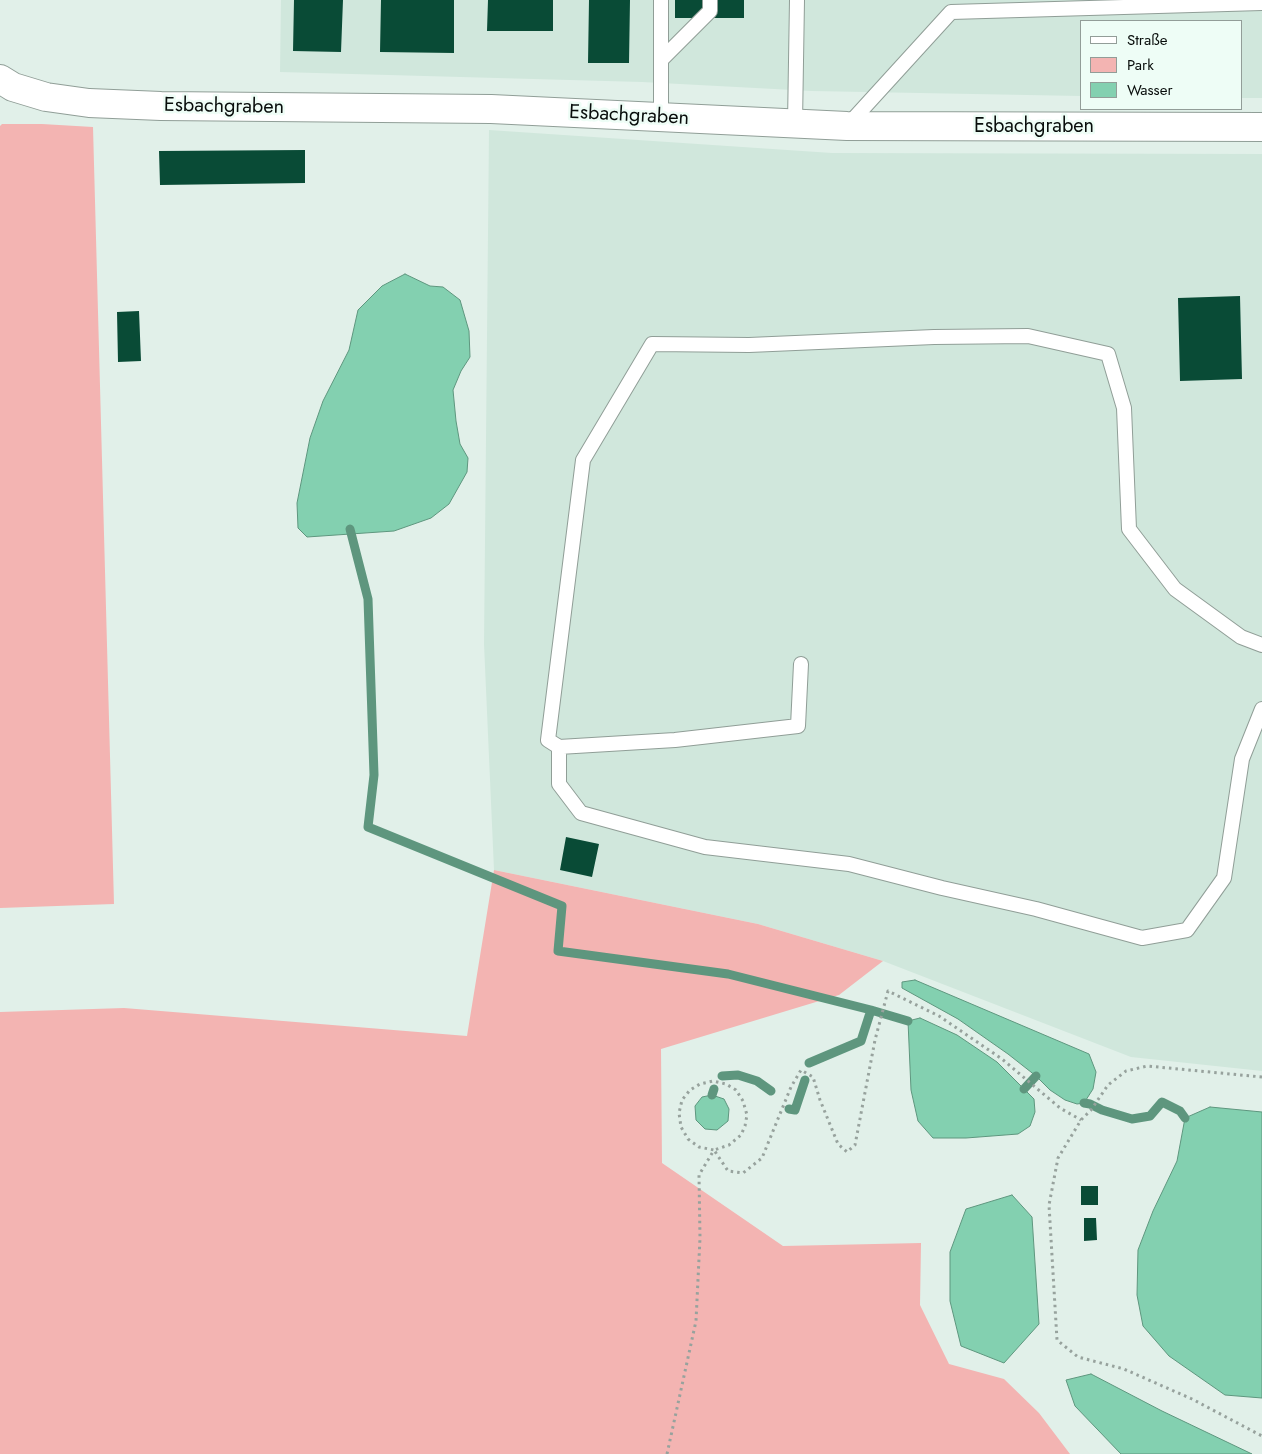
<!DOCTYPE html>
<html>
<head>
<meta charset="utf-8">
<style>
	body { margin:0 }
	#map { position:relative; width:1262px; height:1454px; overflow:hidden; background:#e1f0e9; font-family:Jost,sans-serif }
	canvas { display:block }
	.legend { position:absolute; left:1080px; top:20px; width:162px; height:90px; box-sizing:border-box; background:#eefdf6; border:1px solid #929d98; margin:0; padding:6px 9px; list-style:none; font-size:15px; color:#080d0b }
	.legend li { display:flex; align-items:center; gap:10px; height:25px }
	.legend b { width:25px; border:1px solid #929d98 }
</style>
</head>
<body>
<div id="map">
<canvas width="1262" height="1454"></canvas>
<ul class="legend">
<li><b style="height:6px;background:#fff"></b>Straße</li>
<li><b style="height:14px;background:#f3b4b2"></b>Park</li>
<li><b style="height:14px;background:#83d0b0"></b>Wasser</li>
</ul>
</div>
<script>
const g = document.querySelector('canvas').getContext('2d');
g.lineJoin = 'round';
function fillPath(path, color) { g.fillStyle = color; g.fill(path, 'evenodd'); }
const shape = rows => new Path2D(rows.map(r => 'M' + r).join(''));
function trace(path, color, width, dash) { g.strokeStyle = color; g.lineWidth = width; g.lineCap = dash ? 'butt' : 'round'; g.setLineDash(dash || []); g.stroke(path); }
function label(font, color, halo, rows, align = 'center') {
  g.font = font + ' Jost,sans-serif'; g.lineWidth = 5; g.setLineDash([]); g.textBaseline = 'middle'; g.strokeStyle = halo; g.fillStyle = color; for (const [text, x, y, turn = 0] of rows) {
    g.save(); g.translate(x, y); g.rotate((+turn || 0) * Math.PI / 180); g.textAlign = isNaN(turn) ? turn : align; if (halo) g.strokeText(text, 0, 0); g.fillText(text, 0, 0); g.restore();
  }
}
const built = shape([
	[281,0,1262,0,1262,98,1241,98,1241,21,1081,21,1081,96,812,91,642,82,280,72],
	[489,130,832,153,1262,154,1262,1071,1131,1057,883,961,758,924,494,870,484,644]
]);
const green = shape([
	[2,124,42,124,93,127,114,904,0,908,0,126],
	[494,870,758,924,883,961,839,995,661,1049,662,1163,783,1246,921,1243,920,1305,949,1364,1004,1379,1039,1413,1070,1454,0,1454,0,1012,124,1008,467,1036]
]);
const water = shape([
	[405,274,430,286,443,287,460,300,469,331,470,357,461,371,453,390,456,421,460,444,468,458,467,472,449,504,431,518,394,531,307,537,298,528,297,503,310,438,323,401,349,350,358,310,382,286,405,274],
	[915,980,1089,1054,1096,1072,1093,1089,1084,1103,1077,1104,1065,1100,1050,1090,1036,1076,1008,1054,958,1019,902,988,902,982,915,980],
	[920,1018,957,1035,997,1062,1034,1099,1035,1112,1030,1126,1018,1134,966,1138,933,1138,918,1121,911,1090,908,1021,920,1018],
	[712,1095,724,1099,729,1109,728,1121,717,1130,705,1129,696,1120,695,1106,702,1097,712,1095],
	[1210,1107,1262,1112,1262,1398,1225,1395,1169,1356,1143,1326,1137,1295,1138,1250,1153,1211,1177,1161,1185,1118,1210,1107],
	[1012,1195,1032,1217,1039,1324,1004,1363,961,1346,950,1301,950,1252,966,1209,1012,1195],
	[1091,1374,1162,1411,1252,1454,1121,1454,1075,1406,1066,1380,1091,1374]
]);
const stream = shape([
	[350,529,368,599,374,775,368,827,562,906,558,951,728,974,871,1010],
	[809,1063,861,1041,871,1010,908,1021],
	[722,1076,738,1075,757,1081,771,1091],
	[1024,1089,1036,1076],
	[712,1095,714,1089],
	[1084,1103,1090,1104,1102,1110,1132,1119,1150,1116,1162,1102,1180,1111,1185,1118],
	[789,1109,795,1110,805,1080]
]);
const building = shape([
	[294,0,343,0,341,52,293,51],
	[381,0,454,0,454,53,380,52],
	[488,0,553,0,553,31,487,31],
	[589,0,630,0,629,63,588,63],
	[675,0,744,0,744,18,675,18],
	[305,150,305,183,160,185,159,151],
	[1240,296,1242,379,1180,381,1178,298],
	[139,311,141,361,118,362,117,312],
	[566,837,599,844,592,877,560,870],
	[1081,1186,1098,1186,1098,1205,1081,1205],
	[1084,1218,1096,1218,1097,1240,1084,1241]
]);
const path = shape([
	[1262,1077,1147,1066,1126,1071,1108,1085,1091,1110,1081,1120,1058,1158,1049,1205,1057,1340,1078,1357,1124,1369,1192,1399,1262,1436],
	[667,1454,696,1321,700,1238,699,1175,714,1150,699,1147,688,1139,681,1127,679,1113,682,1100,690,1090,700,1084,713,1081,726,1084,736,1090,743,1101,747,1115,745,1126,741,1135,729,1145,714,1150,728,1171,743,1173,762,1158,791,1087,801,1070,813,1077,820,1100,838,1144,847,1152,855,1145,875,1040,888,991,939,1016,1002,1059,1060,1108,1081,1120]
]);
const lane = shape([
	[661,0,661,118],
	[661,60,710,11,710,0],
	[795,123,797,0],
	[848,125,951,12,1262,3],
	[1262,645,1241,637,1175,589,1129,529,1124,408,1108,354,1028,336,934,337,749,345,652,344,583,460,548,740,559,747,559,784,581,813,705,847,849,864,942,888,1036,909,1142,938,1187,930,1224,878,1242,759,1262,709],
	[559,747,675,740,798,726,801,664]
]);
const street = shape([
	[0,79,13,87,46,97,89,103,161,106,491,109,847,126,1262,127]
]);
const streetNames = [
	["Esbachgraben",224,107,1],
	["Esbachgraben",629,116,3],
	["Esbachgraben",1034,127]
];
fillPath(built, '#d0e7dc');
fillPath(green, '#f3b4b2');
fillPath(water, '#83d0b0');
trace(water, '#5e967e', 1);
trace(stream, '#5e967e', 9);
fillPath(building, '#094b36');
trace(lane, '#909e97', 16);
trace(street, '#909e97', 30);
trace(path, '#97a29d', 3, [2.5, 4]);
trace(lane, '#fff', 14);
trace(street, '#fff', 28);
label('20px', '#080d0b', '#eefdf6', streetNames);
</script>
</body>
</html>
